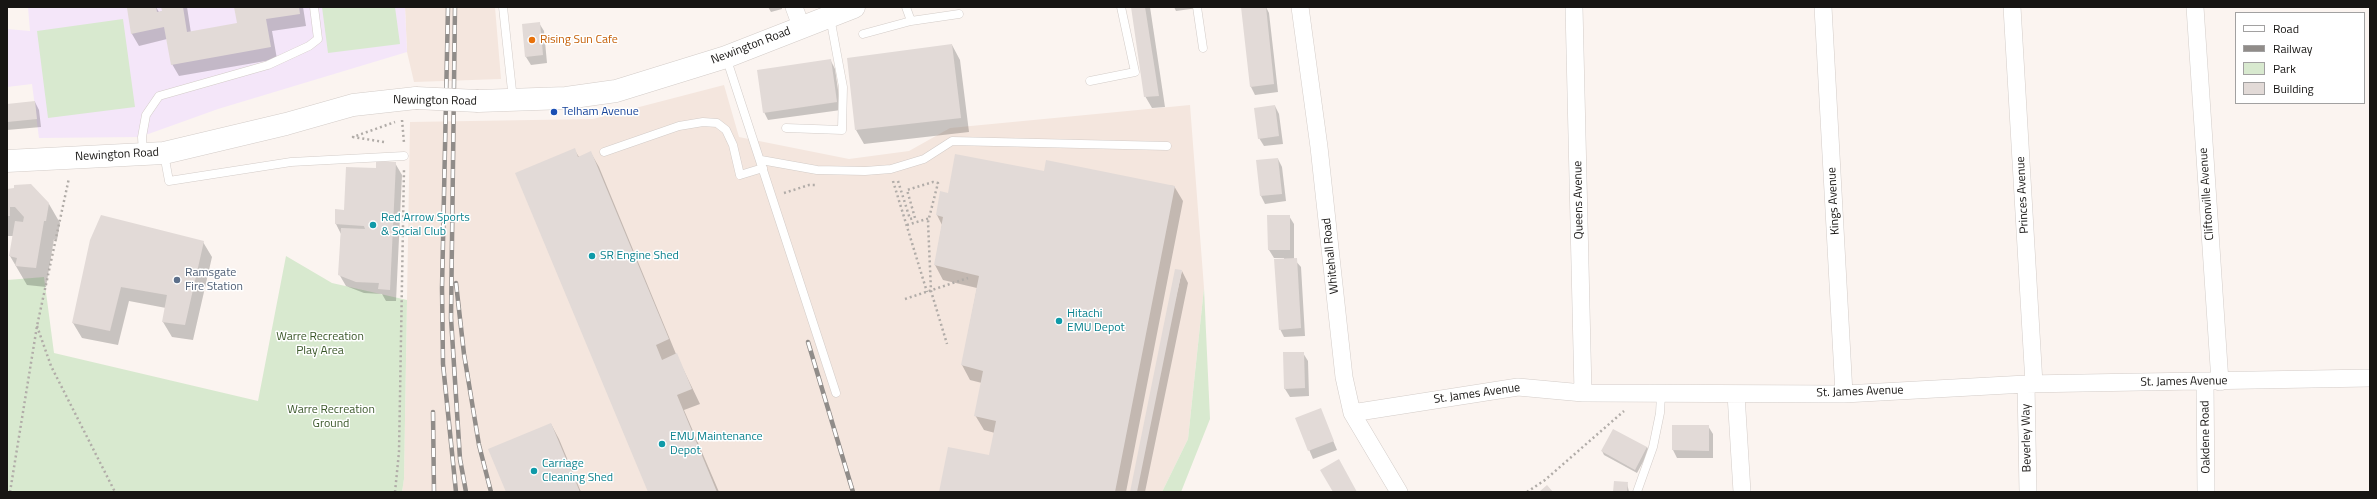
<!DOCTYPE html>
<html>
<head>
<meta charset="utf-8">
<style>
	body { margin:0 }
	#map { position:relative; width:2377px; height:499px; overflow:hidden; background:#fbf4f0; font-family:"Titillium Web",sans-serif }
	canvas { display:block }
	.frame { position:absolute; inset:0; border:8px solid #171513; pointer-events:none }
	.legend { position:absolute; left:2235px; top:12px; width:130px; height:92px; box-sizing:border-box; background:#fff; border:1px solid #a2a1a1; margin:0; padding:5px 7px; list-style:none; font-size:12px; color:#171513 }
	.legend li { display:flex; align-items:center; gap:8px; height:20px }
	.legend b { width:20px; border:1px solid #a2a1a1 }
</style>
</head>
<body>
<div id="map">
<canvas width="2377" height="499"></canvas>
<div class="frame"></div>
<ul class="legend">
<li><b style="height:5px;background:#fff"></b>Road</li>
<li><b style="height:5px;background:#908c89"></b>Railway</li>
<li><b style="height:11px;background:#d8e9cf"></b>Park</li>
<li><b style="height:11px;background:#e2dad7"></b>Building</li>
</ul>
</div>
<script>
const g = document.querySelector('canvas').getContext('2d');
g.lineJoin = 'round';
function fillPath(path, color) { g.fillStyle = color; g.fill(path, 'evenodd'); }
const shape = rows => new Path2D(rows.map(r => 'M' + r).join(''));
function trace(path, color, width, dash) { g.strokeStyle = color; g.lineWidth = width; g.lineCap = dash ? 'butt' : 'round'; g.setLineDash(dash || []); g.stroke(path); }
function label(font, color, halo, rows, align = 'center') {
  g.font = font + ' "Titillium Web",sans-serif'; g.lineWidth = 3; g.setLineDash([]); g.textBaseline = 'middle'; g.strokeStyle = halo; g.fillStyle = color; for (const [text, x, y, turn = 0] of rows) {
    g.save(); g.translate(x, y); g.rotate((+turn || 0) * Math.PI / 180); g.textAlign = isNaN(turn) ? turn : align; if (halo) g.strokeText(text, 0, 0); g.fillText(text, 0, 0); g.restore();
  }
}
const built = shape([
	[405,7,495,7,501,79,414,82,407,52],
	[724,85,739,137,849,159,909,151,950,128,1190,105,1204,288,1188,439,1162,492,402,492,404,479,410,122,593,119]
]);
const education = shape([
	[28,7,405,7,407,52,218,109,140,137,39,138,32,84,7,87,7,29,30,31]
]);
const green = shape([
	[322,7,395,7,400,44,328,53],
	[123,19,135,107,48,118,37,31],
	[286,256,332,283,407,300,404,479,402,492,7,492,7,280,44,277,54,353,258,401],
	[1204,288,1210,419,1181,492,1162,492,1188,439]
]);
const shadow = shape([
	[136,7,156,7,159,12,163,11,162,7,187,7,191,33,238,24,235,7,303,7,306,26,272,31,277,59,179,76,172,64,167,39,139,46,132,34,128,9],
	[768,7,782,7,782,9,771,12],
	[1132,7,1150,7,1165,107,1152,108,1145,96],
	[1174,7,1205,7,1176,11],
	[1251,7,1266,7,1269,13,1278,92,1255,95,1251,87],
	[539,23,544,31,547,63,531,65,526,57],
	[952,45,960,60,969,132,864,144,856,130],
	[831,61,835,69,841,110,768,120,764,112],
	[35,102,39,110,41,127,7,130,7,105],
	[1275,106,1279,114,1283,144,1264,146,1259,138],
	[574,149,579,157,591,153,599,167,676,354,700,404,684,410,719,492,649,492],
	[1278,159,1282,167,1286,201,1265,204,1261,196],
	[395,163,402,175,396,301,386,301,382,294,364,293,346,286,339,274,341,234,336,224,376,169],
	[1045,173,1174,186,1183,201,1126,492,940,492,990,456,995,433,984,430,975,415,982,383,970,380,962,365,977,288,943,280,935,265,942,225,937,215,948,194],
	[7,190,49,204,60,223,57,240,54,239,46,287,27,285,10,256,13,236,7,236],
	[1289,216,1294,224,1294,259,1301,267,1305,336,1284,337,1280,329,1284,258,1274,258,1269,250],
	[91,241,203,242,212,257,193,340,172,337,163,322,166,308,129,301,118,345,82,338,73,323],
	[1182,271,1188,283,1145,492,1131,492],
	[1303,353,1308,361,1309,396,1290,397,1285,389],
	[1320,409,1337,450,1313,459,1296,419],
	[551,424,559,439,581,492,507,492],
	[1673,426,1708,426,1713,434,1713,458,1677,458,1673,450],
	[1647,447,1649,451,1637,473,1604,455,1602,451],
	[1627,483,1629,492,1614,492]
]);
const building = shape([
	[156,7,157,12,162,11,161,7,183,7,187,32,237,23,234,7,299,7,300,14,266,19,271,47,171,65,164,27,131,34,127,8],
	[1131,7,1145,7,1159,96,1144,97],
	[1241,7,1266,7,1274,84,1250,87],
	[540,22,543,55,525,57,522,24],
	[952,44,961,118,855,130,847,58],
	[831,59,837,102,763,113,757,70],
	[35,101,37,119,7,122,7,104],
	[1275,105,1279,136,1258,139,1254,108],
	[575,148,578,157,591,151,669,339,656,345,662,360,677,353,692,389,677,395,717,492,648,492,515,173],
	[955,154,1044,171,1046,160,1175,186,1115,492,939,492,948,447,989,455,996,421,974,416,983,371,961,365,979,276,934,265,943,217,936,215,940,191,948,193],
	[1278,158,1282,194,1260,196,1256,160],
	[376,161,396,162,390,290,378,289,379,283,356,282,338,275,341,228,365,229,364,226,335,224,335,209,344,210,346,167,376,168],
	[31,184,49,203,46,221,44,221,36,268,15,266,17,258,9,256,15,221,23,222,24,217,15,207,10,207,10,216,7,216,7,189,14,188,14,185],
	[101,215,204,241,185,325,162,322,167,295,121,287,110,331,72,323,90,240],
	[1267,215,1290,215,1290,250,1268,250],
	[1297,258,1301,328,1279,330,1274,259],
	[1175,269,1182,270,1137,492,1130,492],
	[1283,352,1304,352,1305,388,1284,389],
	[1321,408,1334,441,1308,451,1295,418],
	[551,423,580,492,506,492,488,449],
	[1672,425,1709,425,1709,451,1672,450],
	[1613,429,1647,447,1635,470,1601,451],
	[1339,459,1357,492,1333,492,1320,470],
	[1614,481,1628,482,1627,492,1613,492],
	[1547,485,1553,492,1539,492]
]);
const path = shape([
	[402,120,404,143],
	[384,142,353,137,395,122],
	[893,181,927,292],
	[898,181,910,219,915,218,907,190,933,182,938,183,928,222,931,291,947,344],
	[784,193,809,185,816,185],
	[907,225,930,218],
	[905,299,968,278],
	[37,326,51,366,115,492],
	[10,492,37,326,69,178],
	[395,492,399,452,404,169],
	[1527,492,1545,480,1624,411]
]);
const lane = shape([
	[503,7,513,100],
	[906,7,911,21,959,14],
	[1197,7,1203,48],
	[863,34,911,21],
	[726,57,836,393],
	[1090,81,1135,72,1121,7],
	[786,128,842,130,843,87,830,17],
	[604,152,679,126,703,122,717,123,726,130,733,145,740,175,763,168],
	[143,154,142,137,146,115,159,96,268,65,309,46,318,39,314,7],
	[164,154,169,181,291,162,404,156],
	[761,160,817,170,865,171,891,169,924,159,952,141,1167,146],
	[1637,492,1653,447,1660,413,1661,395]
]);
const street = shape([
	[794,7,801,26],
	[1300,7,1319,147,1344,377,1352,413,1399,492],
	[1574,7,1583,393],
	[1823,7,1844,394],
	[2012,7,2034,384],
	[2195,7,2220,382],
	[2205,382,2206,492],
	[2026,384,2028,492],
	[1736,394,1742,492],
	[1352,413,1518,387,1583,393,1844,394,2026,384,2370,378]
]);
const secondary = shape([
	[478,101,566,98,616,91,726,57,854,7],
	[7,161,164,153,286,124,353,105,416,98]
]);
const rail = shape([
	[448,7,442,288,443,364,456,492],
	[455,7,451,318,460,459,466,492],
	[456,283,464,354,479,445,491,492],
	[808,342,853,492],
	[433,412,434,492]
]);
const secondaryBridge = shape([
	[416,98,478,101]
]);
const markers = [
	[532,40,4,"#e8710a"],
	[554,112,4,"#1a4fb4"],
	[373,225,4,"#0f9aa8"],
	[592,256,4,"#0f9aa8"],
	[177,280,4,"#5c6f8a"],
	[1059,321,4,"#0f9aa8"],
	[662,444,4,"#0f9aa8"],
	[534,471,4,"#0f9aa8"]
];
const foodNames = [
	["Rising Sun Cafe",540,40]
];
const streetNames = [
	["Newington Road",751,46,-21],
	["Newington Road",435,101,1],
	["Newington Road",117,155,-3],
	["Cliftonville Avenue",2207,194,-94],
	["Princes Avenue",2023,195,-93],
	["Queens Avenue",1579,200,-91],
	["Kings Avenue",1834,201,-93],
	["Whitehall Road",1331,256,-96],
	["St. James Avenue",2184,382,-1],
	["St. James Avenue",1860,392,-2],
	["St. James Avenue",1477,394,-8],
	["Oakdene Road",2206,437,-91],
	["Beverley Way",2027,438,-91]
];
const transitNames = [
	["Telham Avenue",562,112]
];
const cultureNames = [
	["Red Arrow Sports",381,218],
	["& Social Club",381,232],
	["SR Engine Shed",600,256],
	["Hitachi",1067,314],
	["EMU Depot",1067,328],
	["EMU Maintenance",670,437],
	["Depot",670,451],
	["Carriage",542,464],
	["Cleaning Shed",542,478]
];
const serviceNames = [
	["Ramsgate",185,273],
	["Fire Station",185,287]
];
const parkNames = [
	["Warre Recreation",320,337],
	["Play Area",320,351],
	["Warre Recreation",331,410],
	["Ground",331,424]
];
fillPath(built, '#f4e6de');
fillPath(education, '#f4e6f9');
fillPath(green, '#d8e9cf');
fillPath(shadow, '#0003');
fillPath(building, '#e2dad7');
trace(lane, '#d3ccc8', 9);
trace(street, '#d3ccc8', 18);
trace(secondary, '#d3ccc8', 23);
trace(path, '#b1aca8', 2.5, [2, 3]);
trace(lane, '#fff', 8);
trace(street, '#fff', 17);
trace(secondary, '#fff', 22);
trace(rail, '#908c89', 4.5);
trace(rail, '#fff', 3, [9]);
trace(secondaryBridge, '#d3ccc8', 23, []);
trace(secondaryBridge, '#fff', 22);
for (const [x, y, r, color] of markers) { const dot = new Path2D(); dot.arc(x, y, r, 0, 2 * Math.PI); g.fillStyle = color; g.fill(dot); trace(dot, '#fff', 1.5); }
label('12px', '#c56008', '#fff', foodNames, 'left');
label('12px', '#171513', '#fff', streetNames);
label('12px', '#164399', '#fff', transitNames, 'left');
label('12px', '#0d838f', '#fff', cultureNames, 'left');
label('12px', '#4e5e75', '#fff', serviceNames, 'left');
label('12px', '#3a5729', '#fff', parkNames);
</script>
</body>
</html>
